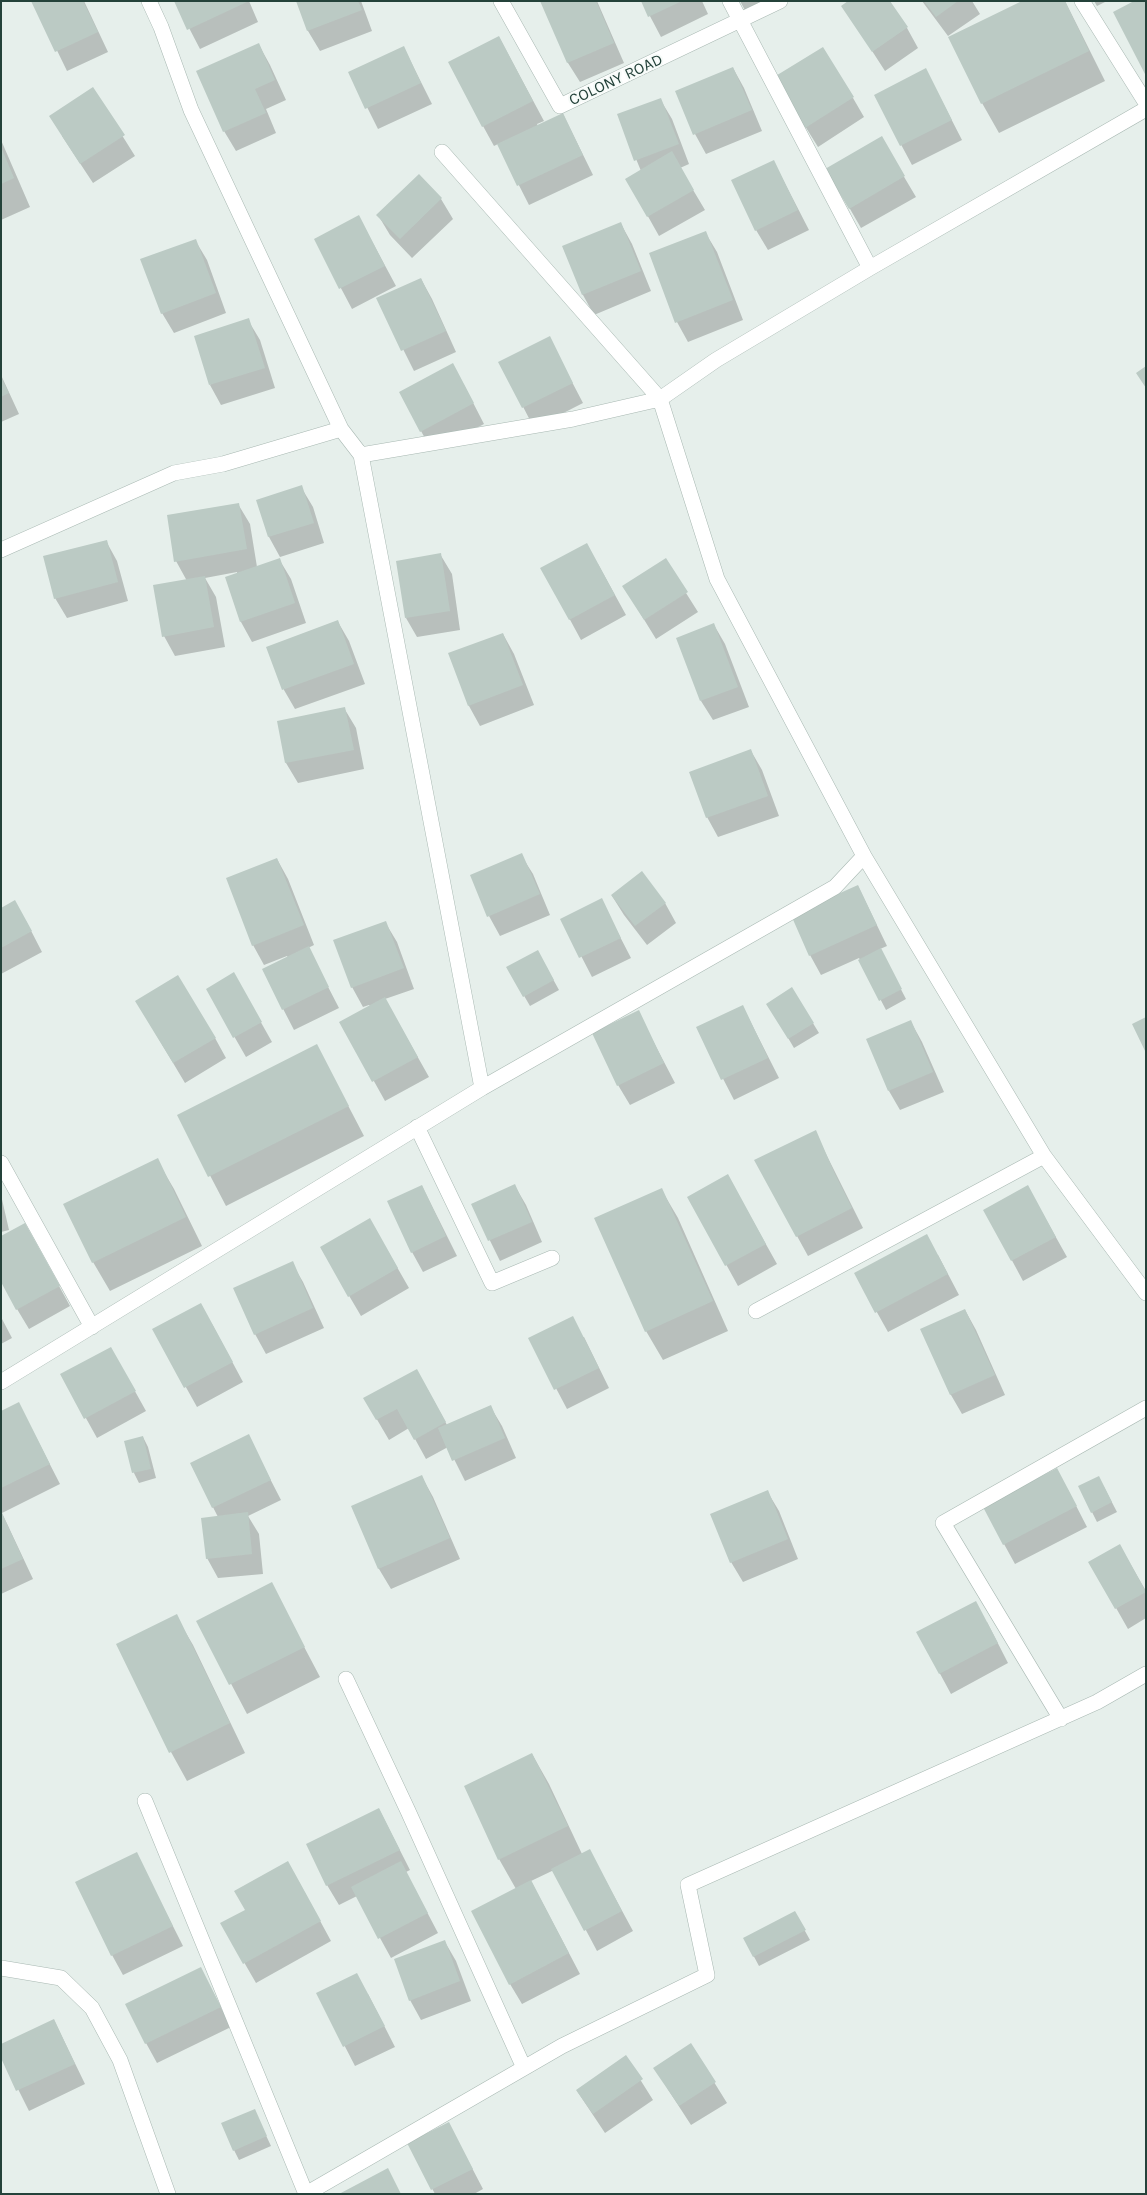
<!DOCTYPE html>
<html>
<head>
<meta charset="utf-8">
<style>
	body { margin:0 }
	#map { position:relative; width:1147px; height:2195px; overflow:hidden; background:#e6efeb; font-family:Karla,sans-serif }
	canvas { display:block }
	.frame { position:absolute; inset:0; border:2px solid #24423a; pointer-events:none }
</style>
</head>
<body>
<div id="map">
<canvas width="1147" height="2195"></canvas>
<div class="frame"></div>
</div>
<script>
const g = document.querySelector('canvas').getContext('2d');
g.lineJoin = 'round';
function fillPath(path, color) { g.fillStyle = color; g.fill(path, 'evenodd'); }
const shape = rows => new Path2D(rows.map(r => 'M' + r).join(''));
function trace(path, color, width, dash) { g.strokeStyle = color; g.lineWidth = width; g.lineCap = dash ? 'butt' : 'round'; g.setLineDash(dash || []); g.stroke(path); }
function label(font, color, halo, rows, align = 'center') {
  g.font = font + ' Karla,sans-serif'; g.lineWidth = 4; g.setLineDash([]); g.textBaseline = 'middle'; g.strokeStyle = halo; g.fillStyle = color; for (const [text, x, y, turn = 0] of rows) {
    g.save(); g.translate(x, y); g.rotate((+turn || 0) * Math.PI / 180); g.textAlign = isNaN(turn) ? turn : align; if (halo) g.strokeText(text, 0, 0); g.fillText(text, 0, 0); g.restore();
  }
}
const shadow = shape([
	[33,1,84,1,108,52,67,71],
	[175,1,249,1,258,22,200,49],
	[297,1,361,1,372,31,320,51,308,31],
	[541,1,597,1,624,63,580,82,568,63],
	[642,1,702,1,708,14,661,37],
	[740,1,771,1,747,14],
	[922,1,972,1,980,14,948,36],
	[1024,1,1065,1,1105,81,999,133,982,103],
	[1094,1,1107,1,1097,6],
	[843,6,907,28,918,48,885,71],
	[499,37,544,121,537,124,538,126,563,114,593,175,529,205,498,144,494,146,483,126],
	[259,45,270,65,286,100,266,109,276,133,236,151,224,131,198,71],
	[404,48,432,104,378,129,350,73],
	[733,68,744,88,762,131,706,154,695,134,676,92],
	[926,70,962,140,912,165,875,96],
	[93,89,135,156,93,183,62,136],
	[787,97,853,98,864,117,818,147],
	[660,99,672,119,689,164,680,168,705,210,659,236,627,179,641,171,618,115],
	[881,138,916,197,861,228,827,169],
	[1,140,30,207,1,220],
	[774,162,809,230,768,250,756,230],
	[419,175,441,199,453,219,412,258,390,235,378,215],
	[359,217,396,286,352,309,315,239],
	[621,224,632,244,651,291,594,315,583,295,563,247],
	[705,232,717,252,743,320,688,342,677,322],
	[195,240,207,260,226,313,174,333,162,313],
	[421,279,432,299,456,352,414,371,378,299],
	[248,320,260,340,275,388,221,405,210,385],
	[549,338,583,403,534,428,500,362],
	[1,375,19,414,1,422],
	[464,385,484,424,432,451,421,431],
	[301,487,313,507,324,543,280,557,269,537,258,500],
	[238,504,250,524,257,567,279,559,291,579,306,623,252,642,241,622,237,572,205,578,216,597,225,647,175,656,164,636,187,581,176,561],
	[106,541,117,561,128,601,67,618,55,598],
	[440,554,452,574,460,630,417,637,406,618],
	[598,564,626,615,581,640,542,568],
	[624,587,686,593,698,612,656,639],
	[338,622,349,641,365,684,295,709,284,690,268,647],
	[714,625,725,644,749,707,713,720,701,701],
	[503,634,514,654,534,705,480,726,469,706,449,654],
	[344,708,356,728,364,769,298,783,286,763,278,722],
	[751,751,762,770,779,816,718,837,707,817],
	[521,855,533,874,550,915,500,936,489,916],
	[277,859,288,879,314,945,308,948,339,1008,294,1030,263,970,288,958,287,956,264,965,253,945],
	[858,886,887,946,880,949,906,999,886,1010,859,958,821,975,810,955],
	[612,896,665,903,676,923,647,945,624,915],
	[601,900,631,958,592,977,562,919],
	[1,909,26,921,42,952,1,974],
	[385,922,397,942,414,989,385,999,429,1077,385,1101,341,1022,370,1006,369,1005,363,1007,352,987],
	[543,961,559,990,530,1006,508,968],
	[207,989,245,994,272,1042,246,1057],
	[792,989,819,1033,794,1048,768,1004],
	[743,1007,779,1078,734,1100,697,1028],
	[638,1012,675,1083,630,1105,618,1085],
	[148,1021,215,1038,226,1058,185,1083],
	[911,1022,922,1042,944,1092,900,1110,889,1091],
	[317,1046,364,1136,226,1206,179,1116],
	[815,1132,863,1228,808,1256,797,1236],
	[157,1160,174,1189,202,1246,110,1291,93,1262],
	[422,1186,457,1256,423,1272,412,1252],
	[515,1186,526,1205,542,1242,500,1261,472,1204],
	[661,1189,678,1218,728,1331,663,1360,646,1331],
	[1,1195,9,1230,1,1232],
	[739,1196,777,1264,738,1286,689,1197],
	[1039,1207,1067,1257,1023,1281,985,1210],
	[370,1220,409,1288,361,1316,321,1248],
	[36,1244,70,1306,29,1329,17,1309],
	[938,1255,959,1295,888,1332,855,1273],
	[292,1263,303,1282,324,1328,266,1354,255,1334],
	[965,1310,976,1330,1005,1395,962,1414,951,1395,922,1329],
	[1,1317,12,1338,1,1344],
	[212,1324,243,1382,197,1407,154,1330],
	[584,1337,609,1388,567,1409,530,1339],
	[122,1368,146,1411,97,1438,62,1375],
	[428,1390,447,1425,490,1406,502,1426,516,1458,465,1481,448,1447,426,1459,409,1428,389,1440,365,1399],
	[19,1404,60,1484,2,1513,33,1579,1,1594,1,1413],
	[248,1436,281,1500,248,1516,259,1534,263,1574,218,1578,207,1558,218,1517,191,1464],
	[143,1437,148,1447,156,1478,139,1483,134,1473,125,1442],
	[422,1477,433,1497,460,1559,391,1589,379,1569,352,1507],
	[1104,1487,1117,1512,1097,1522,1092,1512],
	[1068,1490,1087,1527,1015,1564,1004,1544],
	[767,1491,779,1511,798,1559,743,1582,731,1562],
	[1120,1546,1146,1591,1146,1618,1128,1629,1090,1562],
	[271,1584,320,1677,247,1714,198,1621],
	[176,1616,193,1645,245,1753,187,1781,171,1752],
	[987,1622,1008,1663,951,1694,918,1633],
	[532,1754,549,1784,582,1854,600,1870,633,1931,597,1951,554,1870,531,1881,580,1974,522,2004,510,1984,516,1889,499,1859],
	[379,1809,410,1870,406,1872,438,1933,391,1958,357,1896,339,1905,327,1885],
	[136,1853,183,1946,123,1975,112,1955],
	[299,1882,331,1941,256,1983,222,1924],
	[800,1922,810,1940,759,1966,744,1938],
	[445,1942,456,1961,471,2001,421,2020,410,2000],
	[201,1969,231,2027,157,2063,146,2043],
	[318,1994,368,1994,395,2047,355,2066],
	[54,2020,85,2084,29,2111,1,2055],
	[691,2045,727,2103,691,2125,667,2088],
	[626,2057,653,2100,605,2133,577,2091],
	[254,2110,271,2146,239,2160,234,2150],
	[449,2124,483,2189,474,2194,435,2194,409,2144]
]);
const building = shape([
	[31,1,83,1,98,32,55,52],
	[174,1,249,1,187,30],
	[296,1,358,1,362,10,307,31],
	[540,1,596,1,614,43,567,63],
	[641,1,682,1,648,17],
	[848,1,890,1,908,27,872,52,841,6],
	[924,1,958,1,936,17],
	[1022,1,1065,1,1089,51,981,104,948,37],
	[1134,1,1146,1,1146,76,1113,12],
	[499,36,533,101,482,127,448,62],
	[259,43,275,80,255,89,266,113,223,132,196,71],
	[404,46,421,83,365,109,348,72],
	[823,47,854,97,805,128,774,77],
	[733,67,752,110,693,135,675,91],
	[926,68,952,120,900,146,874,95],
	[93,87,125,135,80,164,49,116],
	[661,98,679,144,634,161,617,114],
	[563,113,583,155,517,186,497,144],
	[882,136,905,176,849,209,825,169],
	[1,147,14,178,1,184],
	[672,151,694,190,647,217,625,179],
	[774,160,798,210,755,231,731,180],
	[419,174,442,198,400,239,376,215],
	[359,215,385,266,339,289,314,239],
	[621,222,641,271,582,295,562,246],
	[706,231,733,300,675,323,649,253],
	[196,239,216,293,161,314,140,259],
	[421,278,446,331,401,351,376,298],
	[249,318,265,368,209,385,194,336],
	[550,336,573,383,522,408,498,362],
	[453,363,474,403,420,432,399,392],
	[1146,366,1146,388,1136,373],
	[1,377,9,393,1,397],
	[302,485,314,523,268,537,256,500],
	[239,503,247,549,174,562,167,515],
	[107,540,118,582,54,599,43,556],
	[587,543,615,595,569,620,540,568],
	[441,553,450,611,405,618,396,561],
	[280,558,295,603,240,622,225,577],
	[666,558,688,592,644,620,622,586],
	[205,576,214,627,162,637,153,585],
	[338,620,354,664,282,690,266,647],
	[714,623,738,687,700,701,676,638],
	[503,633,523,685,468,706,448,653],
	[345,707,354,750,285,763,277,721],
	[751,749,768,796,706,818,689,772],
	[522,853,540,894,487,917,470,875],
	[277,858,304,925,252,946,226,878],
	[642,871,666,903,635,926,611,895],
	[858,885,877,925,809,956,791,915],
	[602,898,621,938,579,958,560,919],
	[15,900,32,931,1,948,1,908],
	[386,921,404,968,351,988,333,940],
	[309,946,329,987,282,1010,262,969],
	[881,948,902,989,879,1001,858,960],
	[538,950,554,980,523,997,506,967],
	[234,972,262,1022,233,1038,206,989],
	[178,975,216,1038,173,1063,135,1001],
	[792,987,814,1023,788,1039,766,1004],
	[385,997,418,1057,372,1082,339,1022],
	[743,1005,768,1058,721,1080,696,1027],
	[639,1010,664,1063,617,1086,592,1033],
	[1146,1017,1146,1053,1132,1024],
	[911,1020,933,1072,888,1091,866,1039],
	[317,1044,349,1106,208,1177,177,1115],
	[816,1130,834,1172,852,1208,796,1237,754,1160],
	[158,1158,186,1217,92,1263,63,1204],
	[728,1174,766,1244,725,1266,687,1197],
	[515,1184,532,1222,488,1241,471,1204],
	[422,1185,446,1236,411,1253,387,1201],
	[1028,1185,1056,1237,1011,1261,983,1210],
	[662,1188,713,1301,645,1332,594,1218],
	[370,1218,398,1268,348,1297,320,1247],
	[25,1223,60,1286,16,1310,1,1282,1,1236],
	[927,1234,948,1274,875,1313,854,1273],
	[293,1261,313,1308,254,1335,233,1288],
	[201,1303,233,1362,184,1388,152,1329],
	[965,1309,995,1375,950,1395,920,1329],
	[573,1316,599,1368,554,1390,528,1338],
	[111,1347,136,1391,84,1419,60,1374],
	[417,1369,446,1422,414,1440,397,1409,376,1420,363,1398],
	[19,1402,50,1464,1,1488,1,1411],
	[491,1405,505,1438,452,1461,438,1428],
	[249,1434,271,1480,212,1508,190,1463],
	[143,1436,151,1469,132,1473,124,1441],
	[1057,1468,1077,1506,1003,1545,983,1507],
	[422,1475,450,1538,378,1569,351,1506],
	[1099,1476,1112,1502,1091,1513,1078,1486],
	[768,1490,788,1539,730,1563,710,1514],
	[1,1511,23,1559,1,1569],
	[248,1512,252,1554,206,1559,201,1518],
	[1120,1544,1146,1592,1115,1609,1088,1562],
	[272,1582,305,1647,229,1685,196,1621],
	[976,1601,998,1643,939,1674,916,1632],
	[177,1614,230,1723,169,1753,116,1644],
	[532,1753,568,1826,498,1860,464,1786],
	[379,1808,400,1850,326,1886,306,1844],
	[590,1849,622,1911,584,1931,551,1869],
	[137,1852,173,1926,111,1956,75,1882],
	[288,1861,321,1921,243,1964,220,1923,245,1910,234,1891],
	[401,1861,428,1913,378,1939,351,1887],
	[531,1880,569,1953,509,1985,471,1911],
	[795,1911,806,1930,753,1957,743,1938],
	[445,1940,460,1981,409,2001,394,1959],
	[201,1967,221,2007,145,2044,125,2004],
	[357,1973,385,2026,343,2047,316,1993],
	[54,2019,75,2064,16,2091,1,2058,1,2044],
	[691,2043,716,2082,679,2106,653,2068],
	[626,2055,643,2079,593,2114,576,2090],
	[255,2109,267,2136,233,2151,221,2123],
	[449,2122,473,2169,431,2190,407,2143],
	[388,2168,401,2194,339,2194]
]);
const minor = shape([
	[501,1,560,106,780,1],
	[730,1,870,268],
	[1082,1,1146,103],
	[442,152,660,399,717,579,864,856,835,887,482,1088],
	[361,455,573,419,660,399,716,360,870,268,1146,109],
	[1,550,174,473,223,464,341,429],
	[417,1127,492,1283,552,1258],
	[1044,1156,1146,1293],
	[1,1163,92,1327],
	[756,1311,1044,1156,864,856],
	[1,1382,482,1088,361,455,341,429,191,110,161,27,149,1],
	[346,1679,408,1811,524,2068],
	[1061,1719,943,1523,1146,1408],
	[145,1801,306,2194],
	[1,1968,61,1978,92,2008,120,2060,168,2194],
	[306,2194,562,2046,707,1975,688,1885,1097,1702,1146,1674]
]);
const streetNames = [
	["COLONY ROAD",616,80,-25]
];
fillPath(shadow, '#0003');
fillPath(building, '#bbcac4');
trace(minor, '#a8b8b2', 16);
trace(minor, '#fff', 15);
label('16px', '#24423a', '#f7fbf9', streetNames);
</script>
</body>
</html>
